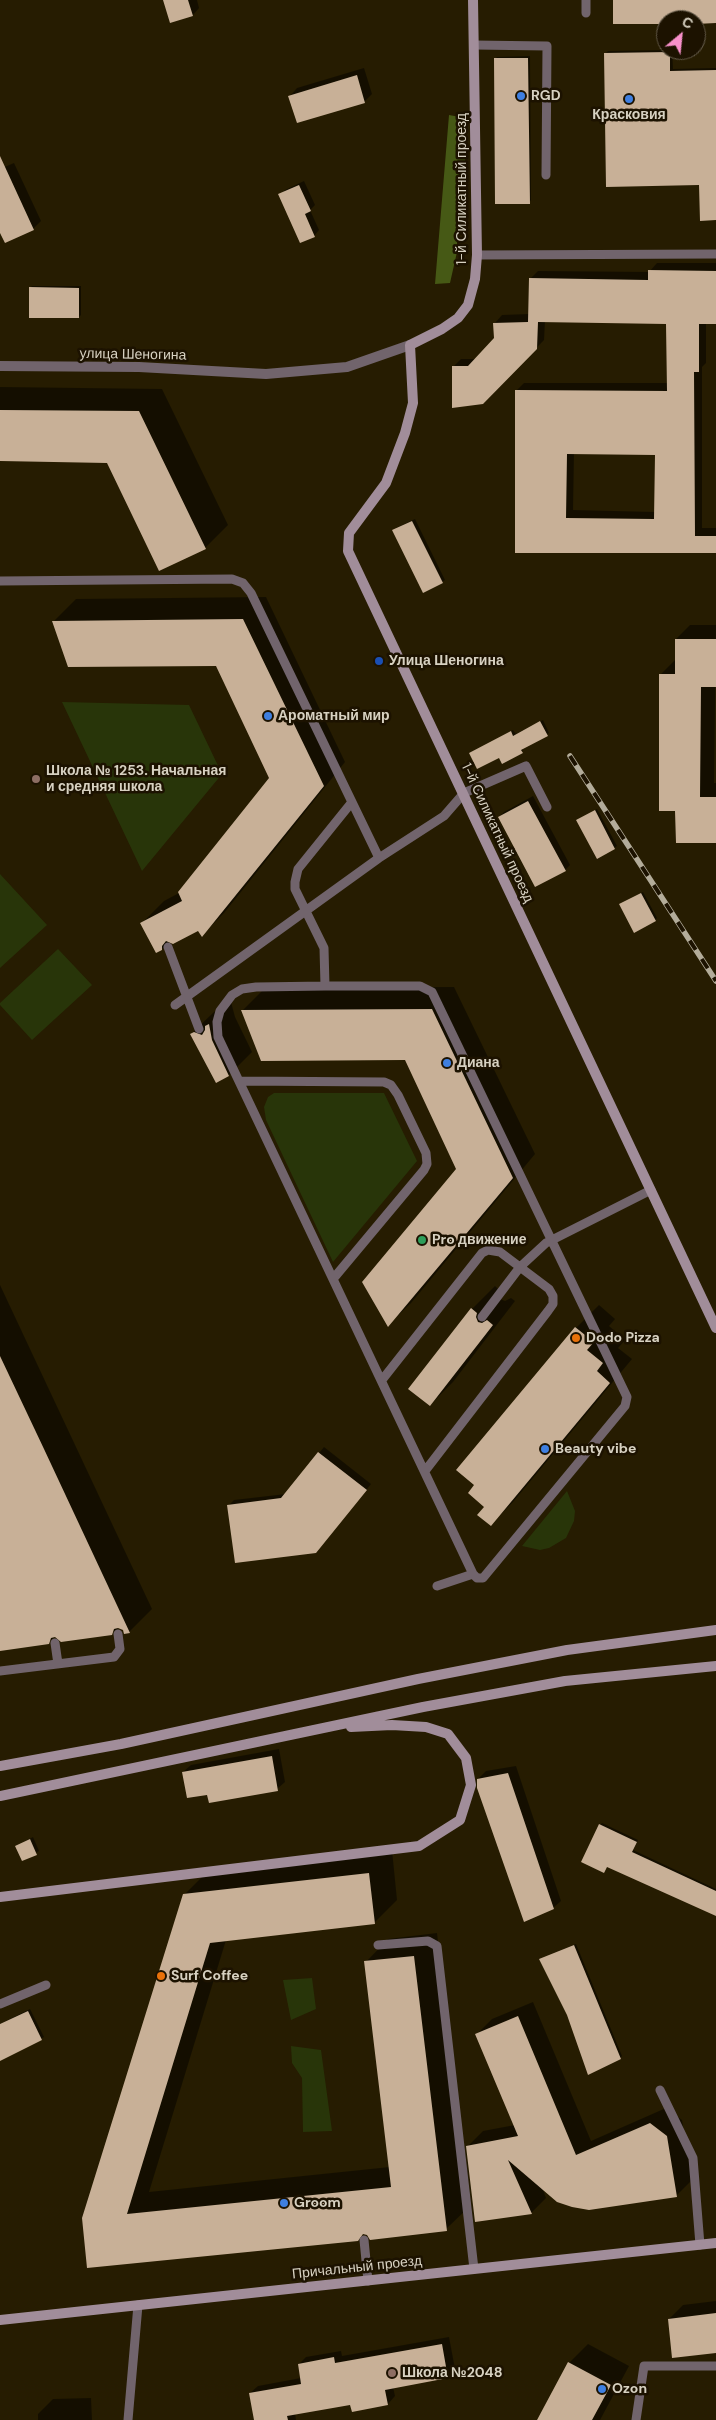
<!DOCTYPE html>
<html>
<head>
<meta charset="utf-8">
<style>
	body { margin:0 }
	#map { position:relative; width:716px; height:2420px; overflow:hidden; background:#261c01; font-family:"DM Sans",sans-serif }
	canvas { display:block }
	.north { position:absolute; left:656px; top:10px; width:50px; height:50px; box-sizing:border-box; background:#1c1200; border:1px solid #675e4d; border-radius:50%; rotate:28deg; font-size:14px; font-weight:700; line-height:20px; text-align:center; color:#d7d1c1 }
	.north::after { content:''; display:block; margin:auto; width:18px; height:22px; background:#f890cb; clip-path:polygon(50% 0,100% 100%,50% 72%,0 100%) }
</style>
</head>
<body>
<div id="map">
<canvas width="716" height="2420"></canvas>
<div class="north">С</div>
</div>
<script>
const g = document.querySelector('canvas').getContext('2d');
g.lineJoin = 'round';
function fillPath(path, color) { g.fillStyle = color; g.fill(path, 'evenodd'); }
const shape = rows => new Path2D(rows.map(r => 'M' + r).join(''));
function trace(path, color, width, dash) { g.strokeStyle = color; g.lineWidth = width; g.lineCap = dash ? 'butt' : 'round'; g.setLineDash(dash || []); g.stroke(path); }
function label(font, color, halo, rows, align = 'center') {
  g.font = font + ' "DM Sans",sans-serif'; g.lineWidth = 5; g.setLineDash([]); g.textBaseline = 'middle'; g.strokeStyle = halo; g.fillStyle = color; for (const [text, x, y, turn = 0] of rows) {
    g.save(); g.translate(x, y); g.rotate((+turn || 0) * Math.PI / 180); g.textAlign = isNaN(turn) ? turn : align; if (halo) g.strokeText(text, 0, 0); g.fillText(text, 0, 0); g.restore();
  }
}
const green = shape([
	[62,702,189,705,222,774,142,871],
	[0,874,47,925,0,968],
	[58,949,92,985,32,1040,0,1005,0,1003],
	[274,1093,384,1093,417,1161,333,1262,266,1120,264,1107,268,1097],
	[567,1491,575,1511,574,1521,566,1538,549,1548,540,1550,522,1546],
	[312,1978,316,2009,291,2020,283,1980],
	[291,2046,321,2050,332,2131,303,2132,302,2078,292,2063]
]);
const forest = shape([
	[449,115,460,117,456,143,466,154,457,217,457,252,450,283,435,284]
]);
const shadow = shape([
	[164,0,197,0,199,8,193,15],
	[672,50,673,69,716,68,716,219,701,184,605,54,608,51],
	[530,56,531,200,529,203,495,59,497,57],
	[364,68,372,94,364,102,290,96,297,88],
	[14,163,41,221,33,229,0,230,0,169],
	[304,181,315,205,310,210,319,230,314,236,280,195,285,190],
	[657,263,716,263,716,323,706,323,706,363,702,367,702,528,716,528,716,552,516,552,516,391,524,383,668,383,667,322,545,321,544,340,483,403,453,367,461,359,476,359,495,338,495,323,502,315,529,314,530,279,538,271,649,272],
	[574,452,656,454,655,512,573,510],
	[32,286,81,286,81,315,79,317,30,288],
	[0,387,162,389,228,525,205,548,108,461,0,460],
	[415,519,445,580,442,582,396,528],
	[266,597,345,762,224,913,202,935,199,929,170,941,162,949,142,923,164,901,179,893,271,778,217,664,54,621,76,599],
	[690,625,716,625,714,783,716,783,716,842,677,809,661,674,675,660,676,639],
	[543,720,549,733,523,748,522,752,500,757,471,753,513,730,516,734],
	[533,796,570,865,565,870,499,817,504,812],
	[597,809,617,846,614,848,580,819],
	[643,892,657,918,655,920,623,903],
	[454,987,535,1154,411,1303,388,1325,458,1169,405,1059,243,1010,265,988],
	[231,1002,235,1017,252,1052,229,1075,216,1081,191,1034,214,1012],
	[0,1285,152,1609,129,1632,119,1627,111,1634,55,1636,48,1643,0,1650],
	[495,1286,499,1290,500,1299,505,1301,511,1298,515,1301,453,1382,430,1405,410,1389,472,1309],
	[599,1305,615,1319,609,1326,625,1340,618,1348,632,1359,513,1502,491,1524,476,1485,458,1470,576,1328],
	[324,1447,371,1484,321,1546,229,1505,234,1500,286,1494],
	[279,1749,285,1782,277,1789,208,1793,183,1772,191,1765],
	[516,1766,561,1901,553,1908,478,1779,486,1771],
	[602,1823,638,1840,633,1850,716,1889,716,1915,608,1866,600,1825],
	[33,1837,39,1851,23,1860,17,1846],
	[392,1850,397,1900,374,1923,226,1940,149,2192,390,2167,366,1962,388,1939,437,1933,469,2207,446,2229,368,2233,88,2267,184,1895,207,1872],
	[576,1944,622,2056,620,2058,568,2015,543,1958],
	[533,2002,591,2141,666,2108,682,2120,692,2180,676,2196,542,2187,546,2198,531,2213,468,2146,483,2131,515,2125,477,2034,492,2019],
	[30,2009,44,2037,0,2059,0,2024],
	[716,2301,716,2352,669,2319,683,2305],
	[449,2337,455,2369,448,2377,393,2387,395,2396,388,2404,351,2403,295,2413,296,2420,255,2420,250,2393,258,2386,301,2378,299,2364,306,2357,341,2351,342,2356],
	[588,2344,629,2366,600,2420,539,2420,569,2363],
	[91,2398,92,2420,38,2420,38,2414,53,2399]
]);
const building = shape([
	[163,0,188,0,193,16,170,23],
	[613,0,716,0,716,23,696,24,696,20,666,20,666,24,613,24],
	[670,52,670,71,716,70,716,220,700,221,699,185,606,187,604,53],
	[494,58,528,58,530,204,495,204],
	[357,75,365,103,297,123,288,96],
	[0,156,34,230,5,243,0,233],
	[299,185,311,211,305,214,315,237,300,243,278,194],
	[648,270,716,271,716,324,699,324,699,372,694,372,695,536,716,536,716,553,515,553,515,390,667,391,666,324,538,322,537,349,483,404,452,408,452,366,468,366,494,338,493,323,528,322,529,278,648,280],
	[567,454,655,455,654,519,566,518],
	[29,287,79,288,79,318,29,318],
	[0,410,139,411,206,549,159,571,107,463,0,461],
	[412,521,443,583,423,593,392,530],
	[243,619,324,786,202,937,198,931,173,944,166,941,162,946,162,950,156,953,140,923,182,901,178,892,269,778,216,666,68,667,52,621],
	[675,639,716,639,716,687,701,687,700,797,716,797,716,843,676,843,675,811,659,811,659,674,675,674],
	[540,721,548,736,521,750,523,753,502,764,499,758,477,769,469,753,511,731,513,736],
	[528,801,566,871,535,887,498,817],
	[595,810,615,849,597,859,576,820],
	[641,893,656,921,634,933,619,904],
	[432,1009,513,1178,388,1327,362,1282,456,1169,405,1060,261,1061,241,1010],
	[209,1024,212,1040,229,1076,216,1083,190,1034,194,1032,202,1035,205,1030,205,1026],
	[471,1308,477,1313,476,1317,478,1322,482,1323,487,1320,493,1325,430,1406,408,1389],
	[575,1327,594,1342,587,1350,603,1363,597,1371,610,1383,491,1526,477,1515,484,1507,468,1493,474,1485,456,1470],
	[0,1356,44,1449,130,1633,124,1634,123,1630,118,1628,114,1629,112,1635,61,1642,55,1637,51,1638,49,1644,0,1651],
	[318,1452,367,1490,316,1553,235,1563,227,1505,281,1498],
	[272,1756,278,1791,209,1803,207,1795,187,1798,182,1772],
	[508,1773,554,1909,524,1922,477,1788,477,1779],
	[599,1824,637,1842,632,1852,716,1891,716,1916,607,1867,604,1873,581,1862],
	[30,1839,37,1855,22,1861,15,1846],
	[369,1873,375,1924,210,1943,127,2214,391,2187,364,1961,414,1956,447,2231,370,2240,367,2235,363,2234,358,2241,87,2268,82,2218,183,1894],
	[574,1945,621,2059,588,2075,567,2015,539,1959],
	[28,2011,42,2040,0,2061,0,2024],
	[518,2016,576,2155,650,2123,667,2136,677,2197,589,2210,572,2207,557,2202,508,2160,532,2214,475,2222,466,2146,518,2136,475,2034],
	[716,2313,716,2353,672,2358,668,2319],
	[442,2344,448,2378,385,2390,388,2405,352,2412,350,2405,287,2416,288,2420,254,2420,249,2393,301,2384,298,2364,334,2357,335,2363],
	[568,2362,611,2385,592,2420,537,2420]
]);
const lane = shape([
	[586,0,586,13],
	[474,45,547,46,546,175],
	[477,255,716,254],
	[0,581,232,579,243,583,251,593,379,858],
	[168,947,199,1029],
	[325,986,256,987,242,989,232,995,220,1011,217,1022,218,1037,473,1574,477,1578,483,1578,625,1406,627,1397,432,992,420,986,325,986,324,948,295,889,295,882,298,869,352,802],
	[175,1005,379,858,444,816,464,793,526,766,547,807],
	[239,1081,384,1082,391,1085,398,1095,426,1153,427,1164,424,1170,333,1279],
	[482,1317,520,1267,546,1243,651,1190],
	[382,1380,482,1253,488,1250,500,1252,549,1289,553,1296,553,1304,548,1311,425,1471],
	[437,1586,473,1574],
	[55,1643,58,1664],
	[0,1671,114,1657,120,1649,118,1634],
	[378,1945,428,1941,437,1946,474,2269],
	[0,2004,46,1985],
	[660,2090,693,2158,700,2245],
	[364,2240,368,2281],
	[128,2420,138,2305],
	[636,2420,644,2366,716,2366]
]);
const street = shape([
	[0,366,139,367,266,374,347,367,410,345]
]);
const secondary = shape([
	[473,0,477,255,475,279,468,305,458,318,442,329,410,345,413,403,405,433,386,483,349,533,348,551,716,1328],
	[0,1766,121,1744,418,1679,567,1650,716,1630],
	[0,1796,423,1707,565,1681,716,1666],
	[0,1897,419,1846,460,1820,471,1785,466,1758,448,1734,426,1727,392,1725,351,1727],
	[0,2320,716,2243]
]);
const rail = shape([
	[570,756,716,981]
]);
const markers = [
	[521,96,5,"#3f7fe0"],
	[629,99,5,"#3f7fe0"],
	[379,661,5,"#1a4fb4"],
	[268,716,5,"#3f7fe0"],
	[36,779,5,"#8d6e63"],
	[447,1063,5,"#3f7fe0"],
	[422,1240,5,"#2e9e5b"],
	[576,1338,5,"#e8710a"],
	[545,1449,5,"#3f7fe0"],
	[161,1976,5,"#e8710a"],
	[284,2203,5,"#3f7fe0"],
	[392,2373,5,"#8d6e63"],
	[602,2389,5,"#3f7fe0"]
];
const poiNames = [
	["RGD",531,96],
	["Красковия",629,115,"center"],
	["Улица Шеногина",389,661],
	["Ароматный мир",278,716],
	["Школа № 1253. Начальная",46,771],
	["и средняя школа",46,787],
	["Диана",457,1063],
	["Pro движение",432,1240],
	["Dodo Pizza",586,1338],
	["Beauty vibe",555,1449],
	["Surf Coffee",171,1976],
	["Groom",294,2203],
	["Школа №2048",402,2373],
	["Ozon",612,2389]
];
const streetNames = [
	["1-й Силикатный проезд",462,189,-90],
	["улица Шеногина",133,355,1],
	["1-й Силикатный проезд",497,833,65],
	["Причальный проезд",357,2268,-6]
];
fillPath(green, '#283509');
fillPath(forest, '#465915');
fillPath(shadow, '#0007');
fillPath(building, '#c8b097');
trace(lane, '#71646c', 9);
trace(street, '#71646c', 10);
trace(secondary, '#a18d9a', 10);
trace(rail, '#b3ac9a', 5.5);
trace(rail, '#1c1200', 4, [11]);
for (const [x, y, r, color] of markers) { const dot = new Path2D(); dot.arc(x, y, r, 0, 2 * Math.PI); g.fillStyle = color; g.fill(dot); trace(dot, '#1c1200', 2); }
label('bold 14px', '#d7d1c1', '#1c1200', poiNames, 'left');
label('14px', '#d7d1c1', '#1c1200', streetNames);
</script>
</body>
</html>
